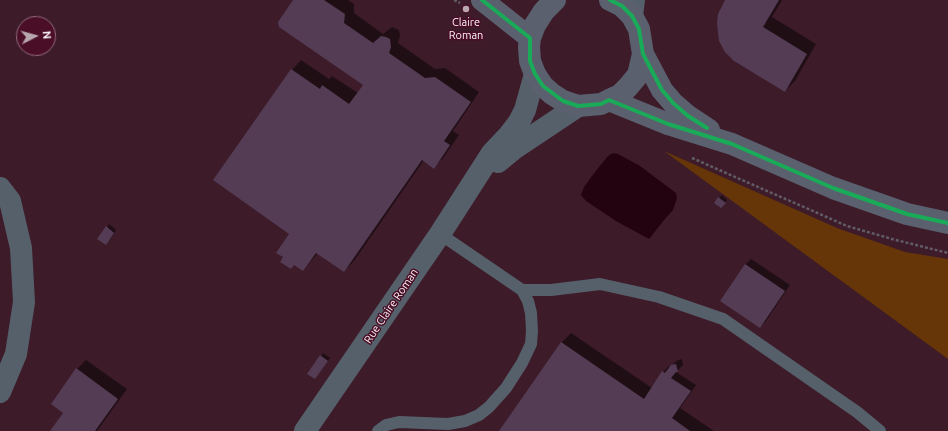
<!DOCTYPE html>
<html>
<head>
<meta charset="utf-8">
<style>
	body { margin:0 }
	#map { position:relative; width:948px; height:431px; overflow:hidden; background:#3d1b29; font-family:Ubuntu,sans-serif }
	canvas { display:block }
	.north { position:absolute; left:16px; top:16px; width:40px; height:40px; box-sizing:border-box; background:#4a0e27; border:1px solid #916a79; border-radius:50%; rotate:84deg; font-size:11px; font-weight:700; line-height:16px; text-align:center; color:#fbf3f5 }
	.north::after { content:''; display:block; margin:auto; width:14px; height:18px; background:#b8a7ae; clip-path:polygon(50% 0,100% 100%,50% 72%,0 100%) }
</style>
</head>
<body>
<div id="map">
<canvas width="948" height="431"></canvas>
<div class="north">N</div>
</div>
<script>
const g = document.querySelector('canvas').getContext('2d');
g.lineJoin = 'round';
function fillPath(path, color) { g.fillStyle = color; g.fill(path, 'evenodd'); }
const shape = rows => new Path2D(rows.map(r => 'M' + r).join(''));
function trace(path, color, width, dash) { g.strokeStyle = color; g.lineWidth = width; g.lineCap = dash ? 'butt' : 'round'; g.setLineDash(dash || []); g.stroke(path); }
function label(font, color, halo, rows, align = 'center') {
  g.font = font + ' Ubuntu,sans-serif'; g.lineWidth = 3; g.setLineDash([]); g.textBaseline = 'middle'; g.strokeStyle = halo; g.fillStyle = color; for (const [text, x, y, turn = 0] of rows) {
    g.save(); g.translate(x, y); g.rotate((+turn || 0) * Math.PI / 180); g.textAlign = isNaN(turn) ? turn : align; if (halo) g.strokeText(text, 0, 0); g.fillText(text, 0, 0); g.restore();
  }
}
const green = shape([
	[664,151,837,228,905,252,948,259,948,359]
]);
const water = shape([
	[613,153,618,154,640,166,676,193,677,198,673,210,664,220,649,239,616,221,586,201,581,195,584,187,595,172,608,156]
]);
const shadow = shape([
	[295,0,348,0,354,4,354,13,383,34,392,27,399,30,400,36,398,43,435,69,445,68,479,92,453,131,459,135,443,158,434,167,424,160,354,261,344,271,318,253,303,270,290,234,292,70,301,60,329,79,332,76,358,93,364,84],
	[726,0,782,0,772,17,816,44,795,81,785,91],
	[722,195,727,200,724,204,719,198],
	[109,224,116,230,109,241,107,227],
	[751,259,790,285,766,321,760,327,745,265],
	[571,333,652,388,663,372,669,366,670,367,678,360,682,359,683,365,676,372,696,385,680,408,714,431,501,431,562,342],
	[323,353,330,358,317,375,321,356],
	[86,360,127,389,97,431,51,431,64,413,77,369]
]);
const building = shape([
	[293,0,324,0,345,14,344,23,373,43,381,36,386,37,390,39,391,47,389,53,425,78,435,77,471,102,444,141,450,145,434,169,422,160,344,272,316,253,303,271,294,265,291,269,280,262,283,257,276,253,289,234,213,180,291,69,320,89,322,85,349,104,363,85,279,27,278,22],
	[725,0,779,0,763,27,807,54,785,92,734,61,725,52,719,41,717,24,718,14],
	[718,197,726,203,721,208,714,203],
	[106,226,114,233,106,245,97,239],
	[745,264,785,291,760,328,720,301],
	[561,342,644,399,662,371,665,373,671,365,676,364,678,372,676,372,671,378,691,391,672,418,690,431,499,431],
	[320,355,328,361,315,379,307,374],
	[76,368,118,399,95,431,50,431,63,413,51,404]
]);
const path = shape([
	[454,0,460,3],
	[692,158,847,226,892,239,948,253]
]);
const lane = shape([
	[440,234,522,290,551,290,600,284,659,297,723,319,857,412,880,431],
	[378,431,386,425,399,422,448,424,465,421,479,415,489,407,506,388,522,363,531,344,532,331,531,313,528,301,522,290]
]);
const street = shape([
	[632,16,634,0],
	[498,162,515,148,578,106],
	[0,188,10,201,21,248,24,302,16,354,0,392],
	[305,431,440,234,492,153,509,135,519,122,525,110,535,74]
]);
const secondary = shape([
	[482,0,530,38],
	[555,0,544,11,535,25,530,38,529,47,530,61,535,74,543,86,552,94,563,101,578,106,601,104,609,100,620,95,628,87,638,75,643,54,639,29,632,16,622,6,610,0],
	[643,54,662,90,673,103,688,116,709,130],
	[609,100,668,124,732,144,833,188,907,214,948,223]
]);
const bus1 = shape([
	[482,0,530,38,530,61,535,74,543,86,563,101,578,106,601,104,609,100,668,124,732,144,833,188,907,214,948,223],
	[610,0,622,6,632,16,639,29,643,54,662,90,673,103,688,116,707,128]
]);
const markers = [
	[466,9,4,"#b8a7ae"]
];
const poiNames = [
	["Claire",466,22],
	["Roman",466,35]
];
const streetNames = [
	["Rue Claire Roman",391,306,-56]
];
fillPath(green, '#663609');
fillPath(water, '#240310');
fillPath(shadow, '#0007');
fillPath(building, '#533c54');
trace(path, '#615b65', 2.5, [3, 2]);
trace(lane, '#56606b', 12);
trace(street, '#56606b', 22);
trace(secondary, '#5a606e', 22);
trace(bus1, '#1aab58', 4);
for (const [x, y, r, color] of markers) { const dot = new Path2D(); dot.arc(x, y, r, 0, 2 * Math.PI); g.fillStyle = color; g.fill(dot); trace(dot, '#4a0e27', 1.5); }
label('11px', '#fbf3f5', '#4a0e27', poiNames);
label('11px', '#fbf3f5', '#4a0e27', streetNames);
</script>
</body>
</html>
